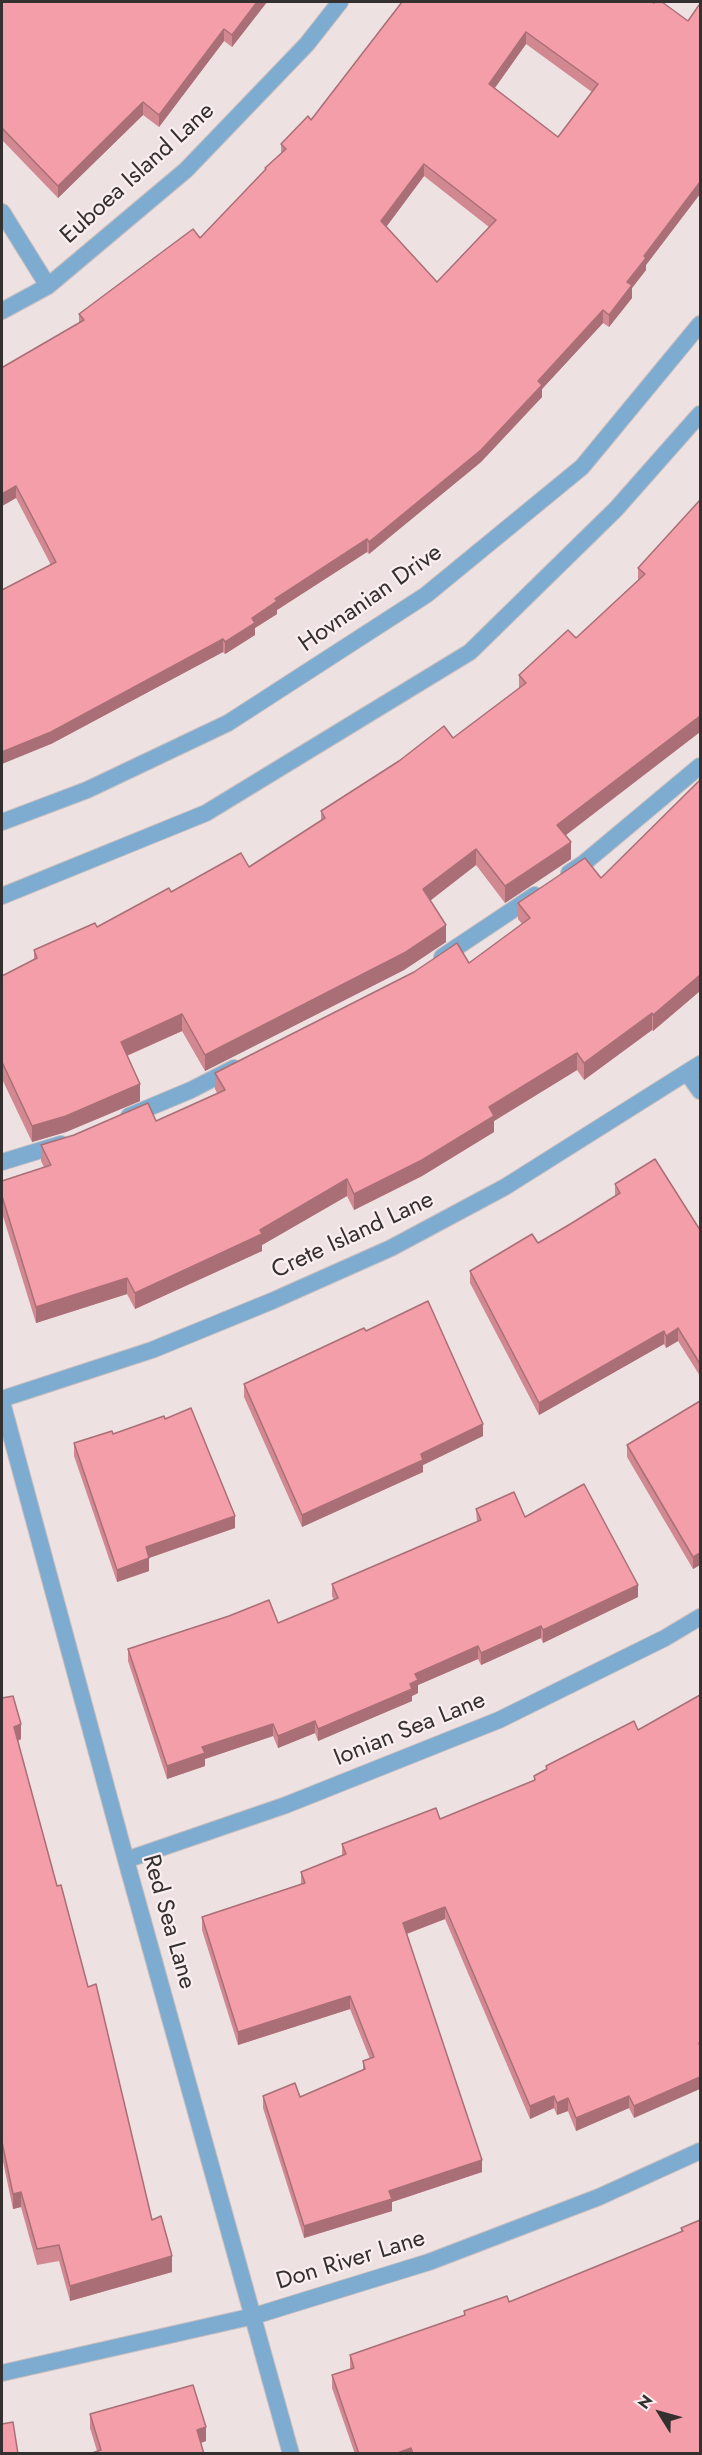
<!DOCTYPE html>
<html>
<head>
<meta charset="utf-8">
<style>
	body { margin:0 }
	#map { position:relative; width:702px; height:2455px; overflow:hidden; background:#ede1e2; font-family:Jost,sans-serif }
	canvas { display:block }
	.frame { position:absolute; inset:0; border:3px solid #343030; pointer-events:none }
	.north { position:absolute; left:630px; top:2383px; width:60px; height:60px; -webkit-text-stroke:4px #faeeef; paint-order:stroke; rotate:307deg; font-size:16px; font-weight:700; line-height:24px; text-align:center; color:#343030 }
	.north::after { content:''; display:block; margin:auto; width:21px; height:27px; background:#343030; clip-path:polygon(50% 0,100% 100%,50% 72%,0 100%) }
</style>
</head>
<body>
<div id="map">
<canvas width="702" height="2455"></canvas>
<div class="frame"></div>
<div class="north">N</div>
</div>
<script>
const g = document.querySelector('canvas').getContext('2d');
g.lineJoin = 'round';
const shape = rows => new Path2D(rows.map(r => 'M' + r).join(''));
function trace(path, color, width, dash) { g.strokeStyle = color; g.lineWidth = width; g.lineCap = dash ? 'butt' : 'round'; g.setLineDash(dash || []); g.stroke(path); }
function fillPath(path, color) { g.fillStyle = color; g.fill(path, 'evenodd'); }
function label(font, color, halo, rows, align = 'center') {
  g.font = font + ' Jost,sans-serif'; g.lineWidth = 4.5; g.setLineDash([]); g.textBaseline = 'middle'; g.strokeStyle = halo; g.fillStyle = color; for (const [text, x, y, turn = 0] of rows) {
    g.save(); g.translate(x, y); g.rotate((+turn || 0) * Math.PI / 180); g.textAlign = isNaN(turn) ? turn : align; if (halo) g.strokeText(text, 0, 0); g.fillText(text, 0, 0); g.restore();
  }
}
const service = shape([
	[569,873,584,863,700,766],
	[442,957,535,895],
	[129,1116,191,1090,234,1068],
	[2,1162,61,1144]
]);
const minor = shape([
	[2,212,48,286],
	[2,311,48,286,186,170,307,44,340,2],
	[2,822,87,790,228,723,426,595,582,467,700,324],
	[2,896,206,813,470,652,616,509,700,414],
	[688,1074,700,1091],
	[2,1399,152,1350,272,1301,391,1248,505,1187,700,1064],
	[2,1402,126,1860,291,2454],
	[126,1860,286,1805,499,1720,665,1638,700,1617],
	[2,2373,254,2316,429,2262,599,2197,700,2151]
]);
const wall = shape([
	[2,2,267,2,232,47,224,41,159,127,143,115,58,198,2,140],
	[402,2,688,21,700,6,700,195,700,194,646,265,646,270,632,288,632,298,609,327,603,323,542,389,542,397,481,462,369,554,367,552,277,610,277,614,255,628,255,635,225,654,223,652,51,744,51,565,16,498,2,506,2,365,3,367,79,323,79,314,200,238,265,171,265,168,281,153,281,144,311,120],
	[526,44,592,92,558,137,495,88],
	[424,176,489,227,437,282,386,227],
	[700,500,700,732,565,835,571,859,505,903,476,865,430,901,446,942,404,970,205,1071,182,1031,127,1056,140,1101,66,1132,32,1142,2,1079,2,976,34,960,34,950,97,927,171,892,249,867,321,821,321,811,453,738,519,688,519,675,576,638,638,580,638,568],
	[700,780,700,991,653,1031,652,1030,584,1080,577,1070,494,1121,494,1132,422,1176,354,1210,347,1196,262,1245,262,1251,135,1309,127,1294,36,1323,2,1213,2,1181,44,1167,41,1161,41,1145,156,1121,217,1093,215,1089,215,1073,469,963,522,924,518,919,518,903,601,878],
	[615,1184,700,1230,700,1376,678,1341,666,1348,664,1344,539,1415,470,1283,470,1271,538,1243,572,1223,615,1196],
	[366,1331,483,1436,423,1465,423,1472,302,1527,244,1397,244,1384],
	[700,1401,700,1565,693,1569,627,1457,627,1445],
	[165,1419,235,1528,149,1558,149,1571,117,1582,74,1456,74,1443,113,1434],
	[476,1509,525,1517,638,1597,543,1643,541,1638,481,1665,478,1659,418,1685,418,1693,412,1696,412,1701,318,1741,315,1733,278,1748,273,1736,205,1759,205,1766,167,1779,128,1661,128,1649,278,1623,334,1600,332,1596,332,1584,477,1522],
	[2,1698,21,1739,18,1741,57,1886,88,1987,152,2220,172,2272,70,2301,59,2261,37,2265,21,2207,13,2209,2,2157],
	[634,1721,634,2118,629,2108,576,2131,568,2111,557,2115,554,2108,530,2119,445,1919,407,1934,482,2172,392,2202,392,2211,304,2238,263,2108,263,2096,300,2097,363,2070,363,2061,370,2059,350,2009,238,2045,202,1930,202,1917,301,1884,301,1872,342,1855,342,1844,440,1819,534,1781,534,1776,546,1770,546,1766],
	[700,2220,700,2454,355,2454,332,2388,332,2375,350,2369,350,2355,464,2315,464,2311,509,2302,681,2232,681,2228],
	[90,2414,206,2441,201,2443,97,2451,90,2428]
]);
const shadedWall = shape([
	[257,2,267,2,232,47,232,35],
	[224,29,224,41,159,127,159,115],
	[526,32,526,44,489,96,489,84],
	[143,102,143,115,58,198,58,186],
	[424,164,424,176,381,234,381,221],
	[700,182,700,194,646,265,646,270,632,288,632,298,609,327,609,315,627,282,644,256],
	[603,310,603,323,542,389,542,397,481,462,369,554,369,542,538,381],
	[16,486,16,498,2,506,2,494],
	[367,539,367,552,277,610,277,614,255,628,255,635,225,654,225,642,252,618,275,599],
	[223,639,223,652,51,744,2,764,2,752],
	[700,716,700,732,557,842,557,825],
	[571,842,571,859,505,903,505,886],
	[476,849,476,865,423,906,423,889],
	[446,925,446,942,404,970,205,1071,205,1055],
	[700,975,700,991,653,1031,653,1015],
	[652,1013,652,1030,584,1080,584,1063],
	[182,1014,182,1031,121,1058,121,1042],
	[577,1053,577,1070,494,1121,494,1132,422,1176,354,1210,354,1194,489,1107],
	[140,1084,140,1101,66,1132,32,1142,32,1126],
	[347,1179,347,1196,262,1245,262,1251,135,1309,135,1293,260,1230],
	[127,1278,127,1294,36,1323,36,1307],
	[678,1328,678,1341,666,1348,666,1336],
	[664,1331,664,1344,539,1415,539,1403],
	[483,1424,483,1436,423,1465,423,1472,302,1527,302,1515,421,1454],
	[235,1516,235,1528,146,1559,146,1547],
	[700,1553,700,1565,693,1569,693,1557],
	[149,1558,149,1571,117,1582,117,1570],
	[638,1585,638,1597,543,1643,543,1630],
	[541,1626,541,1638,481,1665,481,1653],
	[478,1646,478,1659,418,1685,418,1693,412,1696,412,1701,318,1741,318,1729,410,1684,415,1674],
	[315,1721,315,1733,278,1748,278,1736],
	[21,1724,21,1739,14,1742,14,1727],
	[273,1724,273,1736,205,1759,205,1766,167,1779,167,1766,202,1747],
	[445,1907,445,1919,403,1935,403,1923],
	[350,1996,350,2009,238,2045,238,2032],
	[700,2077,700,2089,634,2118,634,2106],
	[554,2096,554,2108,530,2119,530,2106],
	[629,2096,629,2108,576,2131,576,2118],
	[568,2098,568,2111,557,2115,557,2103],
	[482,2160,482,2172,392,2202,392,2211,304,2238,304,2226,389,2191],
	[21,2192,21,2207,13,2209,13,2194],
	[172,2256,172,2272,70,2301,70,2286],
	[206,2427,206,2441,197,2444,197,2430],
	[411,2448,411,2454,395,2454]
]);
const building = shape([
	[2,2,257,2,232,35,224,29,159,115,143,102,58,186,2,128,2,2],
	[402,2,652,2,654,3,655,2,662,2,688,21,699,5,700,6,700,183,700,182,644,256,646,258,627,282,632,285,609,315,603,310,538,381,542,385,481,450,369,542,367,539,275,599,277,601,252,618,255,623,225,642,223,639,51,732,2,752,2,590,56,562,16,486,2,494,2,365,3,367,84,320,79,314,193,229,200,238,266,169,265,168,286,149,281,144,308,116,311,120,402,2],
	[526,32,598,84,558,137,489,84,526,32],
	[424,164,496,220,437,282,381,221,424,164],
	[700,500,700,716,557,825,571,842,505,886,476,849,423,889,446,925,404,953,205,1055,182,1014,121,1042,140,1084,66,1116,32,1126,2,1062,2,976,37,958,34,950,95,923,97,927,169,888,171,892,241,853,249,867,325,818,321,811,399,761,444,726,453,738,526,683,519,675,568,630,576,638,645,574,638,568,700,500],
	[700,780,700,975,653,1015,652,1013,584,1063,577,1053,489,1107,494,1116,422,1160,354,1194,347,1179,260,1230,262,1234,135,1293,127,1278,36,1307,2,1196,2,1181,51,1165,41,1145,74,1135,148,1103,156,1121,225,1090,215,1073,414,972,457,943,469,963,530,918,518,903,585,858,601,878,700,780],
	[655,1159,700,1230,700,1364,678,1328,666,1336,664,1331,539,1403,470,1271,532,1234,538,1243,572,1223,620,1193,615,1184,655,1159],
	[428,1301,483,1424,421,1454,423,1460,302,1515,244,1384,364,1328,366,1331,428,1301],
	[700,1401,700,1553,693,1557,627,1445,700,1401],
	[191,1408,235,1516,146,1547,149,1558,117,1570,74,1443,112,1431,113,1434,164,1416,165,1419,191,1408],
	[584,1484,638,1585,543,1630,541,1626,481,1653,478,1646,415,1674,418,1680,410,1684,412,1689,318,1729,315,1721,278,1736,273,1724,202,1747,205,1753,167,1766,128,1649,229,1616,269,1600,278,1623,338,1598,332,1584,481,1520,476,1509,514,1492,525,1517,584,1484],
	[700,1695,700,2042,699,2043,700,2047,700,2077,634,2106,629,2096,576,2118,568,2098,557,2103,554,2096,530,2106,445,1907,403,1923,482,2160,389,2191,392,2199,304,2226,263,2096,295,2083,300,2097,365,2069,363,2061,374,2057,350,1996,238,2032,202,1917,305,1883,301,1872,346,1854,342,1844,436,1808,440,1819,535,1780,534,1776,547,1769,546,1766,634,1721,638,1730,700,1695],
	[13,1696,21,1724,14,1727,57,1886,61,1885,88,1987,96,1984,152,2220,161,2216,172,2256,70,2286,59,2245,37,2249,21,2192,13,2194,2,2142,2,1698,13,1696],
	[700,2220,700,2454,413,2454,411,2448,395,2454,359,2454,332,2375,354,2368,350,2355,465,2315,464,2311,507,2296,509,2302,683,2231,681,2228,700,2220],
	[193,2385,206,2427,197,2430,204,2454,89,2454,101,2450,90,2414,193,2385],
	[13,2422,18,2454,2,2454,2,2424,13,2422]
]);
const streetNames = [
	["Euboea Island Lane",138,174,-42],
	["Hovnanian Drive",371,599,-35],
	["Crete Island Lane",353,1236,-25],
	["Ionian Sea Lane",410,1730,-22],
	["Red Sea Lane",168,1922,74],
	["Don River Lane",351,2261,-17]
];
trace(service, '#c8bebe', 18);
trace(minor, '#c8bebe', 18);
trace(service, '#7eacd1', 16);
trace(minor, '#7eacd1', 16);
fillPath(wall, '#d18890');
fillPath(shadedWall, '#aa6f76');
fillPath(building, '#f39ea8');
trace(building, '#aa6f76', 1.5);
label('24px', '#343030', '#faeeef', streetNames);
</script>
</body>
</html>
